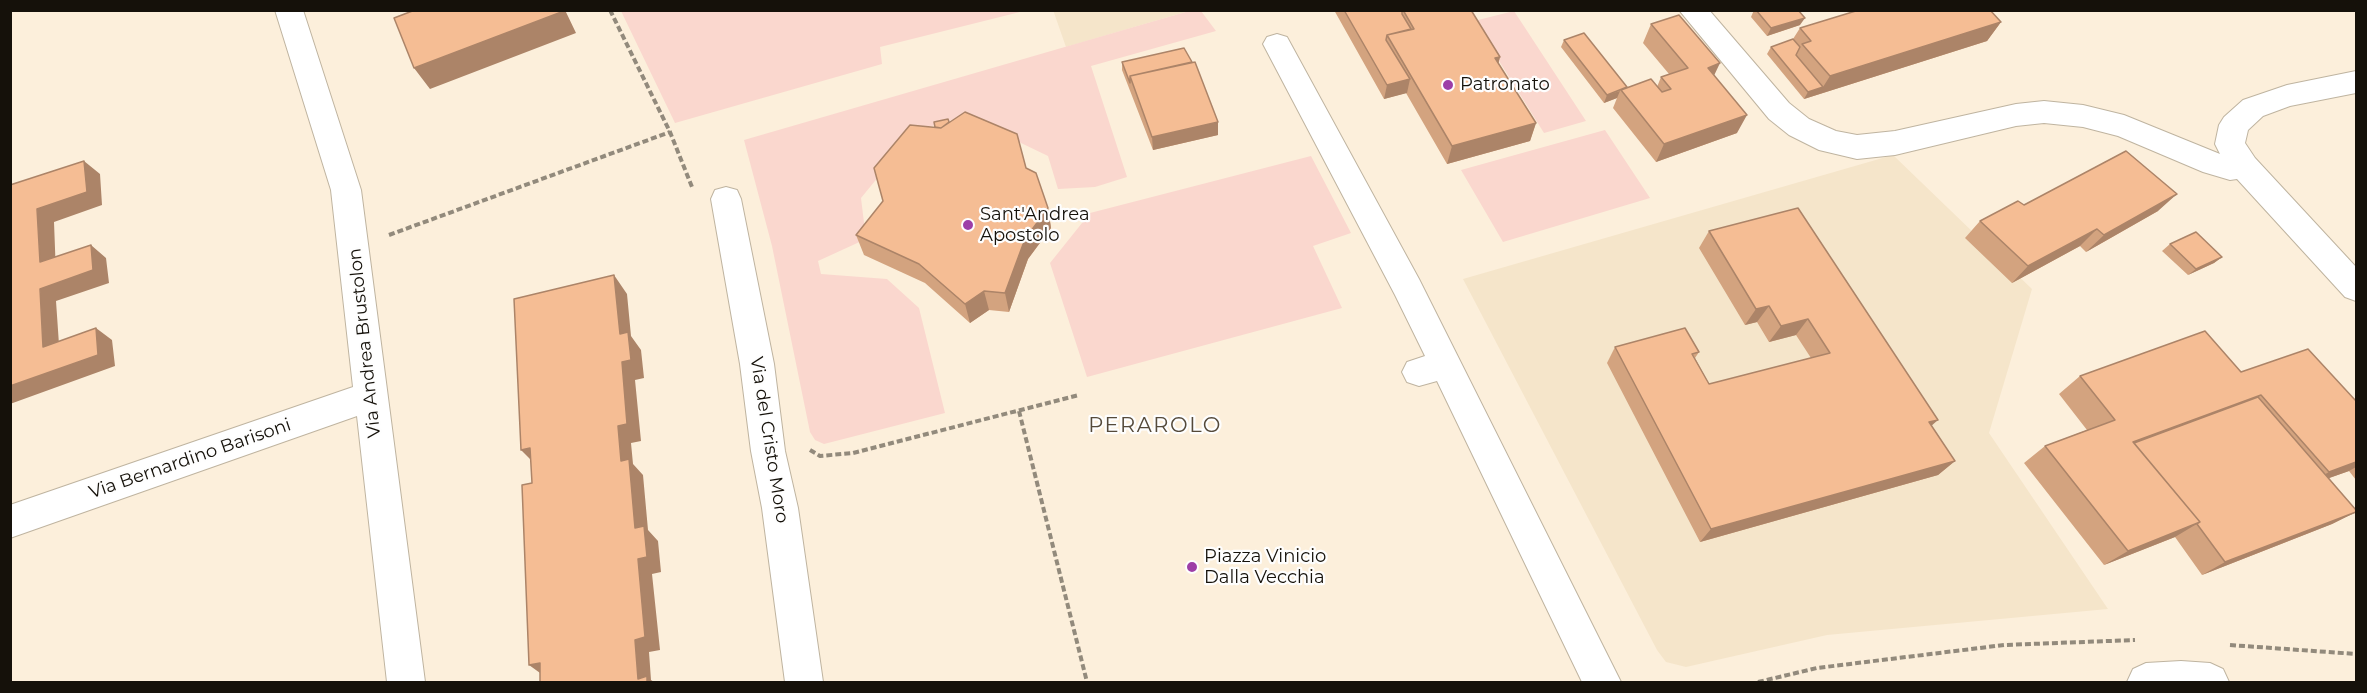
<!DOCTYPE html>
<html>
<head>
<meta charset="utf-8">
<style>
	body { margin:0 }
	#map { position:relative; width:2367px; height:693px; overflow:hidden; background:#fcefdb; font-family:Montserrat,sans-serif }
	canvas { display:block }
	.frame { position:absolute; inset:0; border:12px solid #15110a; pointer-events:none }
</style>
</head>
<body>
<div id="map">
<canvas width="2367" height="693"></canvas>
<div class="frame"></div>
</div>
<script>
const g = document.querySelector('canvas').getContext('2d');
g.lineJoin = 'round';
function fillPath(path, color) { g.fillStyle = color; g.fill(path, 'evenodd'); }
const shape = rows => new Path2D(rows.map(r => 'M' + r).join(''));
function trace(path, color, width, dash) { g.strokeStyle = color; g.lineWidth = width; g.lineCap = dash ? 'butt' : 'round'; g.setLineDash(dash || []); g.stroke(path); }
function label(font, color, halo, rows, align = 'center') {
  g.font = font + ' Montserrat,sans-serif'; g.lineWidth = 4.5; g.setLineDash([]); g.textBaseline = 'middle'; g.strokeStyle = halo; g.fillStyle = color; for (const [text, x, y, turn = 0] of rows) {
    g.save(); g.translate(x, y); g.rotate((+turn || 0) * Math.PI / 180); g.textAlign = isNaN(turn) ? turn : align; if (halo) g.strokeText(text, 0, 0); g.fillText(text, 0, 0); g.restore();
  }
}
const built = shape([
	[1053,10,1189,11,1066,47],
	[1893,155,2032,289,1989,433,2108,609,1827,635,1686,667,1666,662,1657,650,1463,279]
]);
const green = shape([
	[621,11,1024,11,880,47,882,64,675,123],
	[1189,11,1201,11,1216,31,1091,66,1127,177,1095,187,1058,189,1048,156,965,116,916,131,861,198,866,239,818,261,821,274,887,279,919,308,945,413,824,444,815,440,810,432,772,246,744,140],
	[1514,11,1586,121,1544,133,1474,21],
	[1605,130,1650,198,1503,242,1461,170],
	[1311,156,1351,233,1313,246,1342,308,1087,377,1050,263,1090,213]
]);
const path = shape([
	[610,10,670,132,692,187],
	[389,235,670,132],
	[1019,411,1087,682],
	[810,450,820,456,853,453,1079,395],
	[2230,645,2356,654],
	[1758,682,1817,668,2004,645,2135,640]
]);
const minor = shape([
	[275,10,303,10,361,190,425,682,387,682,357,416,10,538,10,505,353,387,331,190,275,10],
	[1679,10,1709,10,1789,103,1809,119,1836,131,1857,135,1895,131,2016,104,2044,101,2083,105,2124,115,2220,154,2215,144,2219,125,2224,117,2243,100,2287,85,2356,71,2356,93,2290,106,2263,116,2248,130,2245,143,2255,158,2356,267,2356,301,2345,297,2237,179,2230,180,2203,172,2118,136,2083,127,2044,123,2016,126,1895,155,1857,159,1819,150,1789,135,1769,119,1679,10],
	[1277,34,1287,37,1419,279,1621,682,1582,682,1437,381,1419,386,1407,382,1402,372,1407,362,1425,356,1395,295,1263,44,1267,37,1277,34],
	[726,187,737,190,741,199,774,364,785,451,798,508,823,682,785,682,762,508,751,451,740,364,711,199,715,190,726,187],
	[2181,661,2210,663,2223,669,2229,682,2127,682,2133,669,2146,663,2181,661]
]);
const wall = shape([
	[1334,10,1471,10,1500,57,1498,64,1536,123,1530,141,1447,164,1406,93,1384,99],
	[1754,10,1798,10,1800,25,1767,36,1751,17],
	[2001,22,1987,41,1804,99,1767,54,1771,47,1793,39,1800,28],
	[1651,24,1714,75,1737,133,1656,162,1613,108,1617,98,1604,103,1561,47,1564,40,1627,87,1657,87,1661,77,1669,74,1643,43],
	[1122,62,1218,135,1153,150,1122,70],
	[949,122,1026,168,1048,208,1051,228,1028,259,1009,312,989,310,970,323,925,283,864,255,856,235],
	[2024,205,2158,211,2086,252,2080,246,2012,283,1965,238,1980,221],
	[1709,231,1931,426,1955,461,1938,475,1700,542,1607,363,1615,347,1699,352,1695,358,1709,384,1811,358,1796,335,1769,342,1757,322,1745,325,1699,248],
	[2170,244,2222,257,2214,263,2188,275,2162,251],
	[2241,372,2356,401,2356,480,2349,471,2329,478,2356,512,2332,524,2202,575,2175,537,2104,565,2024,463,2045,446,2087,430,2059,394,2080,376]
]);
const shadedWall = shape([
	[563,10,565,10,576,33,430,89,414,68],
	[1805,18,1800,25,1767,36,1771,28],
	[2001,22,1987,41,1804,99,1808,92,1823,87,1830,76],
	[1500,57,1495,76,1495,58],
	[1720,63,1711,82,1708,68],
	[1410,79,1407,93,1384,99,1387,85],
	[1620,91,1617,98,1604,103,1607,95],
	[1747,115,1737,133,1656,162,1664,144],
	[1218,122,1218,135,1153,150,1152,137],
	[1536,123,1530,141,1447,164,1452,146],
	[84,161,100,174,102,205,54,222,56,275,40,262,37,209],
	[2177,194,2158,211,2086,252,2104,235],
	[1048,208,1051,228,1028,259,1009,312,1005,293,1025,239],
	[2097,229,2080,246,2012,283,2028,266],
	[91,245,106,258,109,283,56,301,60,359,43,347,40,289],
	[2222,257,2214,263,2188,275,2196,269],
	[614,275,627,294,631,336,641,350,644,378,635,380,641,441,631,443,633,464,643,475,648,530,658,541,661,572,652,574,660,650,649,652,651,680,654,682,642,682,638,679,635,640,635,528,621,461,618,426,622,362],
	[984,291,989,310,970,323,965,304],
	[1769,306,1757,322,1745,325,1756,309],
	[1808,319,1796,335,1769,342,1781,326],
	[96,328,112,340,115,366,10,404,10,386],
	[2261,395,2236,412,2135,450,2133,442],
	[1938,420,1922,434,1929,422],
	[530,448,538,467,521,450],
	[1955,461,1938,475,1700,542,1711,529],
	[2356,462,2356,467,2349,471,2301,488,2329,472],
	[2356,512,2332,524,2202,575,2225,562],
	[2200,522,2175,537,2104,565,2128,551],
	[540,663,547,678,529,665]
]);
const building = shape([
	[415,10,563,10,564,11,414,68,394,18,415,10],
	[1344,10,1402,10,1402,14,1411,29,1387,35,1386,40,1410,79,1387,85,1344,10],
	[1403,10,1471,10,1500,57,1495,58,1536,123,1452,146,1387,35,1414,29,1403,10],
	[1756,10,1798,10,1805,18,1771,28,1756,10],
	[1859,10,1990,10,2001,22,1830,76,1802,44,1811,41,1800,28,1859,10],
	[1679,15,1720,63,1708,68,1747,115,1664,144,1621,90,1651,79,1662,92,1671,89,1661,77,1688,68,1651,24,1679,15],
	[1584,33,1627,87,1607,95,1564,40,1584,33],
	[1793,39,1800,47,1796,55,1823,87,1808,92,1771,47,1793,39],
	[1184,48,1192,62,1130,76,1130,83,1122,62,1184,48],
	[1195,62,1218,122,1152,137,1130,76,1195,62],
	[965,112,1017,134,1026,168,1036,173,1048,208,1025,239,1005,293,984,291,965,304,919,264,856,235,883,201,874,168,910,125,941,128,965,112],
	[948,119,949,122,941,128,935,127,934,122,948,119],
	[2126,151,2177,194,2104,235,2097,229,2028,266,1980,221,2018,201,2024,205,2126,151],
	[84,161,87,192,37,209,40,262,91,245,93,270,40,289,43,347,96,328,98,355,10,386,10,185,84,161],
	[1798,208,1938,420,1929,422,1955,461,1711,529,1615,347,1685,328,1699,352,1692,354,1709,384,1830,353,1808,319,1781,326,1769,306,1756,309,1709,231,1798,208],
	[2196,232,2222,257,2196,269,2170,244,2196,232],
	[614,275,620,334,628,332,631,360,622,362,627,424,618,426,621,461,629,459,635,528,644,526,647,557,638,559,645,637,635,640,638,679,647,676,647,682,540,682,540,663,529,665,522,485,532,483,530,448,521,450,514,299,614,275],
	[2205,331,2241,372,2308,349,2356,401,2356,462,2329,472,2261,395,2133,442,2200,522,2128,551,2045,446,2115,420,2080,376,2205,331],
	[2258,397,2356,510,2356,512,2225,562,2197,524,2200,522,2134,443,2258,397]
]);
const markers = [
	[1448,85,6,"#9d3ea7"],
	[968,225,6,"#9d3ea7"],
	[1192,567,6,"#9d3ea7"]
];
const poiNames = [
	["Patronato",1460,85],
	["Sant'Andrea",980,215],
	["Apostolo",980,236],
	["Piazza Vinicio",1204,557],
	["Dalla Vecchia",1204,578]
];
const streetNames = [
	["Via Andrea Brustolon",365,343,-96],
	["Via del Cristo Moro",769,440,81],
	["Via Bernardino Barisoni",190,459,-19]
];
const quarterNames = [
	["PERAROLO",1155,426]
];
fillPath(built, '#f5e5ca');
fillPath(green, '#fad7ce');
trace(minor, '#bfb4a0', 2);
trace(path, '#928a7c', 4, [6, 3]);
fillPath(minor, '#fff');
fillPath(wall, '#d3a37f');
fillPath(shadedWall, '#ac8468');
fillPath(building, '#f5bd94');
trace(building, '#ac8468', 1.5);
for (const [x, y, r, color] of markers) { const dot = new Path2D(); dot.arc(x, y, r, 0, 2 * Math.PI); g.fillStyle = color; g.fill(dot); trace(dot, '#fefefe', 2); }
label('18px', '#15110a', '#fefefe', poiNames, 'left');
label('18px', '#15110a', '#fefefe', streetNames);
g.letterSpacing = '1.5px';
label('21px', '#554a3a', '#fefefe', quarterNames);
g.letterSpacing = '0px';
</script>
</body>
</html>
